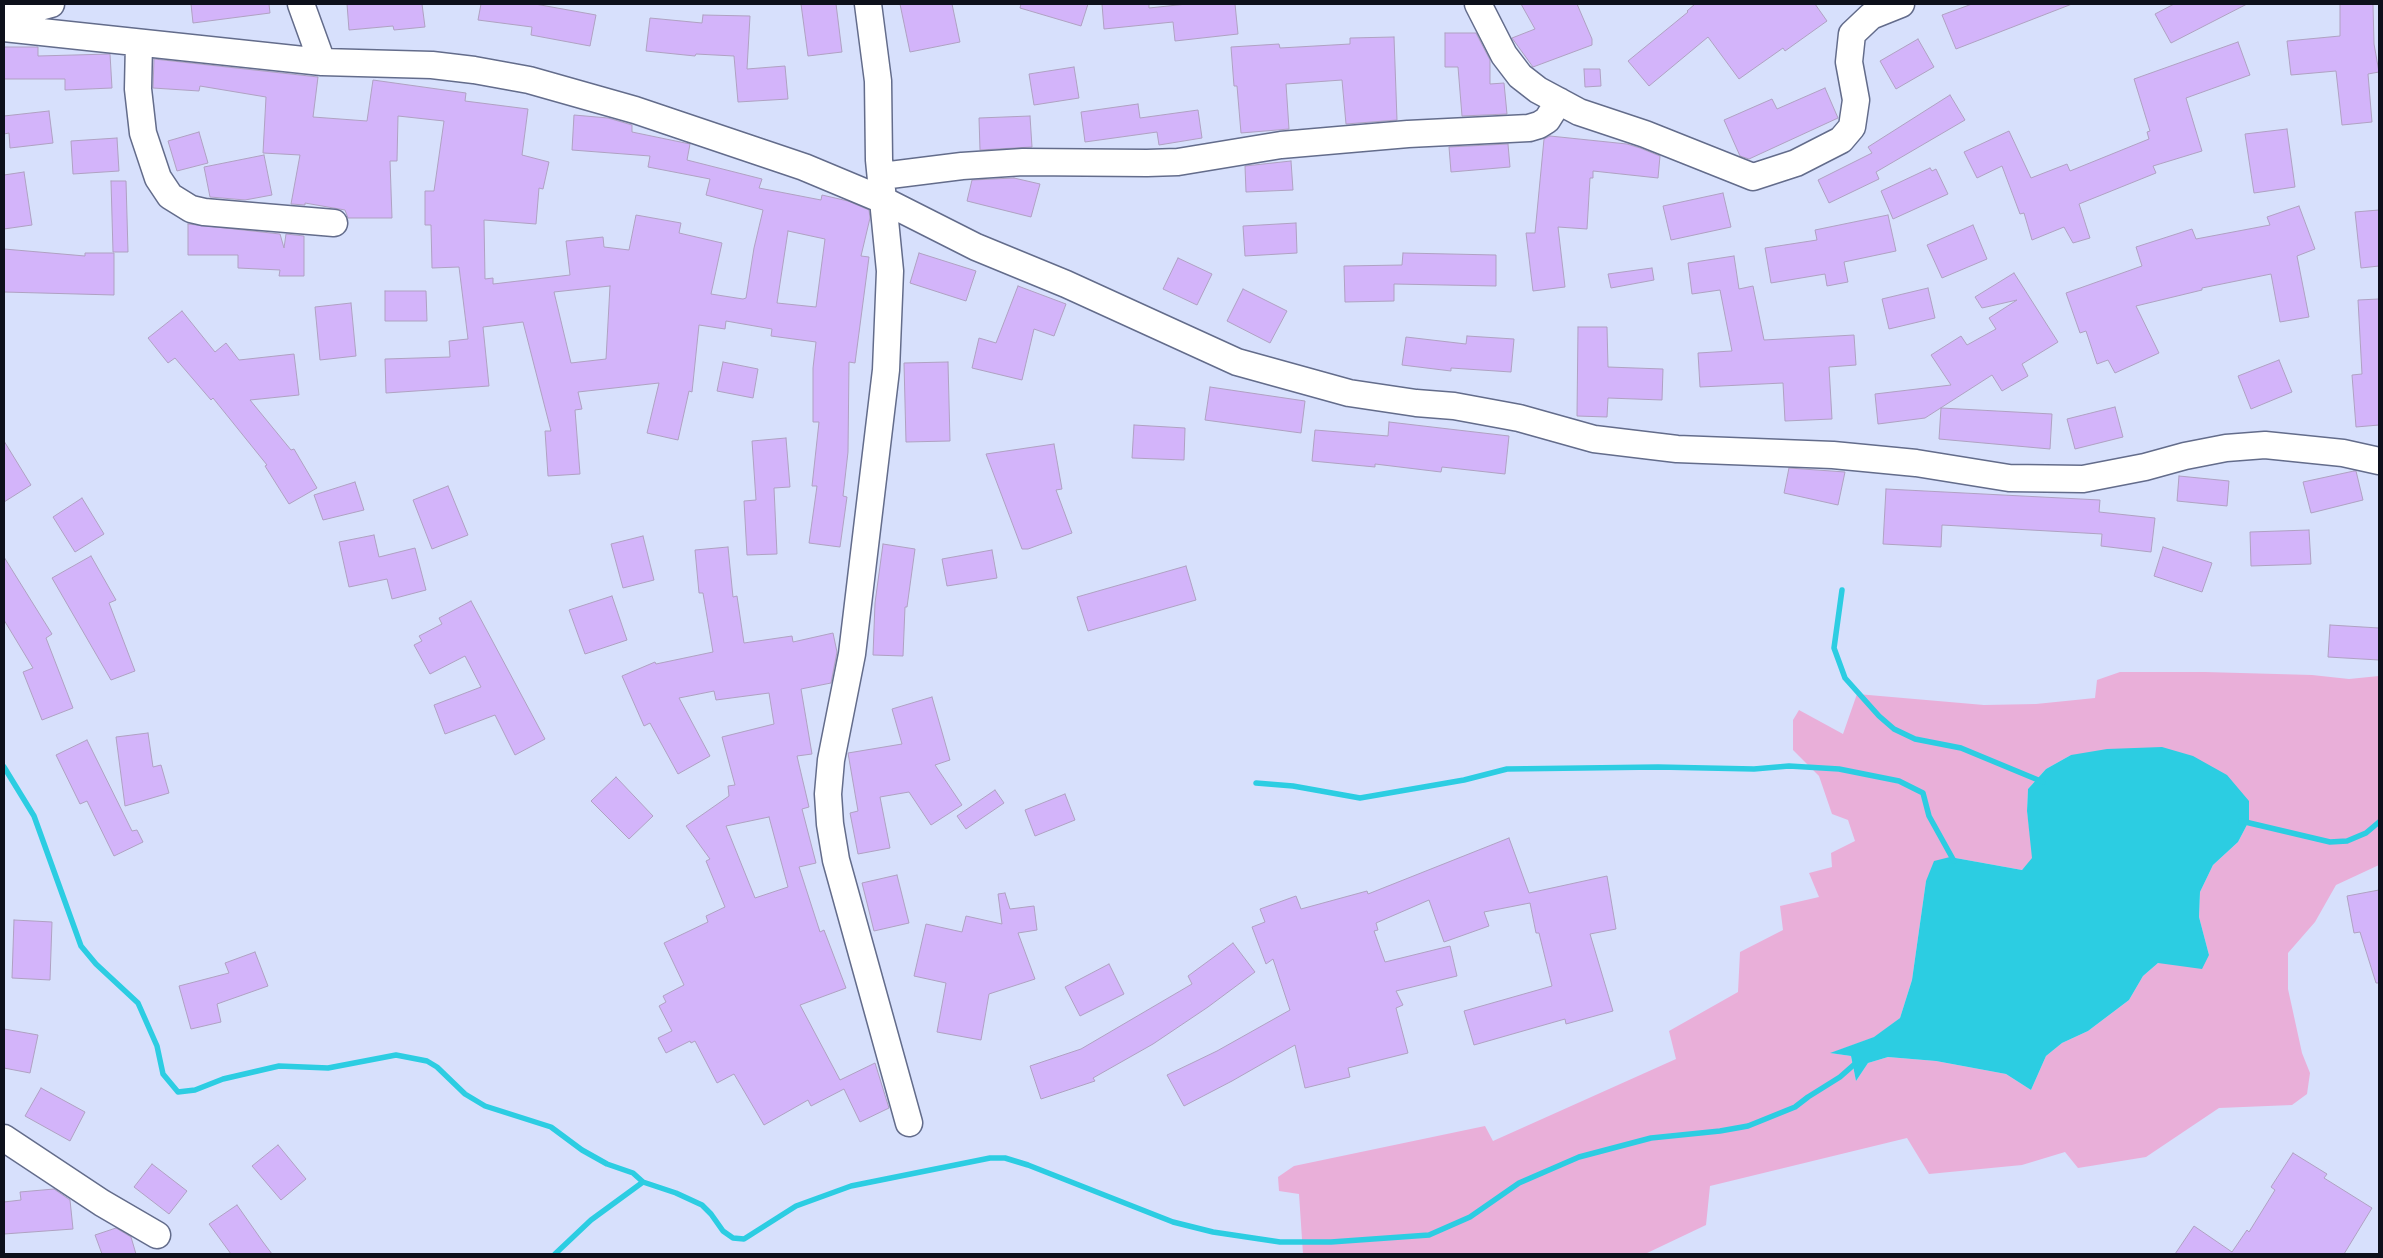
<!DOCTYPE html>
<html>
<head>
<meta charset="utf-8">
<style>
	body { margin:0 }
	#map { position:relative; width:2383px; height:1258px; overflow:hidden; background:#d7e0fc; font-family:Lora,serif }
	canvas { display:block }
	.frame { position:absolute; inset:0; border:5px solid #0d101b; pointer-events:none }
</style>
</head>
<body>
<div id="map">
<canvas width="2383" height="1258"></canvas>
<div class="frame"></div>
</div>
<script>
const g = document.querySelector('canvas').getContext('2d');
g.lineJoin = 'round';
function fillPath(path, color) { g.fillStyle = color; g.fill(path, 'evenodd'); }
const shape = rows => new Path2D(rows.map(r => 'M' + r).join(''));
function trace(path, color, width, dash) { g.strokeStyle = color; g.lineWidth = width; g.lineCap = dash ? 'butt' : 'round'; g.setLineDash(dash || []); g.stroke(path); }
const green = shape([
	[2120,672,2205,672,2312,675,2349,679,2379,676,2379,865,2336,885,2315,922,2288,953,2288,989,2302,1053,2310,1073,2307,1094,2292,1105,2219,1108,2146,1157,2078,1168,2065,1152,2022,1165,1929,1174,1907,1138,1710,1186,1706,1225,1645,1254,1303,1254,1299,1194,1279,1191,1278,1177,1294,1166,1485,1126,1493,1141,1676,1059,1669,1031,1738,992,1740,952,1783,930,1780,906,1819,897,1809,873,1832,867,1831,853,1855,841,1848,820,1832,814,1819,776,1793,750,1793,720,1799,710,1843,734,1857,694,1984,705,2036,704,2095,698,2097,680],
	[2071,755,2249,821,2238,842,2213,865,2200,892,2199,917,2209,955,2158,963,2143,976,2129,1000,2088,1031,2062,1043,2046,1056,2031,1090,2006,1074,1936,1061,1888,1057,1868,1063,1856,1081,1851,1056,1831,1053,1875,1037,1900,1018,1912,980,1926,881,1950,857,2022,870,2033,858,2027,811,2028,789,2046,769]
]);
const water = shape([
	[2162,747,2193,756,2227,775,2249,801,2249,821,2238,842,2213,865,2200,892,2199,917,2209,955,2202,969,2158,963,2143,976,2129,1000,2088,1031,2062,1043,2046,1056,2031,1090,2006,1074,1936,1061,1888,1057,1868,1063,1856,1081,1851,1056,1830,1053,1874,1037,1900,1018,1912,980,1926,881,1934,861,1950,857,2022,870,2032,858,2027,811,2028,789,2046,769,2071,755,2107,749]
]);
const stream = shape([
	[1842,590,1834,648,1845,678,1879,716,1894,729,1915,739,1961,748,2043,782],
	[4,767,34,816,81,946,96,964,138,1003,157,1046,163,1074,178,1092,195,1090,223,1079,279,1066,328,1068,396,1055,427,1061,437,1067,465,1094,485,1106,551,1127,582,1150,607,1164,633,1173,643,1182],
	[1256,783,1293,786,1360,798,1464,780,1507,769,1658,767,1754,769,1789,766,1839,769,1899,781,1923,793,1929,816,1954,861],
	[2241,821,2330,842,2347,841,2366,833,2379,822],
	[555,1254,591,1220,643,1182,676,1193,702,1205,711,1214,723,1231,733,1238,744,1239,796,1206,851,1186,990,1158,1005,1158,1028,1165,1173,1222,1213,1232,1280,1242,1331,1242,1429,1235,1470,1217,1519,1183,1579,1157,1651,1138,1720,1131,1748,1126,1795,1107,1808,1097,1840,1077,1857,1062]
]);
const building = shape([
	[191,4,269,4,270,13,193,23,191,4],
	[347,4,422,4,425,27,394,30,393,26,349,30,347,4],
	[481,4,535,4,596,15,590,46,531,35,532,27,478,20,481,4],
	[801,4,836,4,842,52,808,56,801,4],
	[900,4,952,4,960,42,910,52,900,4],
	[1021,4,1088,4,1081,26,1020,8,1021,4],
	[1102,4,1149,4,1149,8,1187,4,1235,4,1238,34,1175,41,1173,22,1104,29,1102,4],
	[1521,4,1577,4,1592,39,1592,45,1533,67,1512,38,1535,29,1521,4],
	[1695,4,1815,4,1827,21,1785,51,1783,48,1739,79,1708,37,1649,86,1628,61,1688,12,1687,11,1695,4],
	[1972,4,2072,4,1956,49,1942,15,1972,4],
	[2174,4,2247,4,2171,43,2155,14,2174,4],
	[2340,4,2373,4,2374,44,2379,72,2368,74,2372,122,2342,125,2336,71,2291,75,2287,41,2340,36,2340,4],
	[703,15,750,16,747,69,785,66,788,99,738,102,734,56,696,54,695,56,646,51,650,18,702,23,703,15],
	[1445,33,1476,33,1490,60,1490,84,1504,83,1507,114,1462,116,1458,67,1445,67,1445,33],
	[1394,37,1397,120,1346,124,1342,80,1286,84,1289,129,1241,133,1237,86,1234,86,1231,47,1279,44,1280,48,1350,44,1350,38,1394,37],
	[1918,39,1934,67,1896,89,1880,61,1918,39],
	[2238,42,2250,75,2186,98,2202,151,2153,166,2156,173,2079,204,2090,238,2073,243,2064,227,2032,240,2024,213,2020,214,2002,166,1977,178,1964,152,2009,131,2031,178,2067,164,2070,171,2149,139,2147,132,2150,131,2134,79,2238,42],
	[4,47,38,47,38,56,110,54,112,88,65,90,65,79,4,79,4,47],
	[154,59,318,77,313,117,367,121,373,80,466,93,465,101,528,109,522,155,549,162,543,189,539,188,536,224,484,220,485,279,493,278,493,284,570,275,566,241,603,237,604,247,629,250,636,215,681,223,679,233,722,243,711,294,743,299,746,298,754,248,763,210,706,195,710,179,648,167,650,156,572,150,574,115,608,118,632,125,632,132,690,144,687,160,762,179,759,188,821,200,822,195,848,201,869,210,870,218,861,256,869,257,855,363,849,362,848,452,843,496,847,497,840,547,809,543,817,486,812,486,819,422,813,422,813,368,816,342,771,336,772,329,726,321,725,329,699,325,692,392,689,391,678,440,647,433,659,383,578,392,582,409,575,410,580,474,548,476,545,431,551,431,523,322,483,327,489,386,386,393,385,359,450,357,449,341,468,339,459,267,432,268,431,225,425,225,425,191,434,191,444,121,398,116,397,161,390,161,392,218,348,218,345,210,305,203,305,205,291,204,300,155,263,153,266,97,200,86,199,91,153,88,154,59],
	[788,231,825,239,816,307,777,303,788,231],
	[610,286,606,359,571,363,554,292,610,286],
	[1074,67,1079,98,1034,105,1029,74,1074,67],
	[1584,69,1600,69,1601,86,1585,87,1584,69],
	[1825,88,1838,118,1749,159,1740,156,1724,120,1772,99,1777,109,1825,88],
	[1950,95,1965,120,1876,172,1879,179,1829,203,1818,180,1872,153,1868,147,1950,95],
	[1138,104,1140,118,1198,110,1202,138,1159,145,1157,132,1085,142,1081,112,1138,104],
	[49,111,53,143,10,148,9,133,4,134,4,116,49,111],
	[1030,116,1032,147,980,150,979,118,1030,116],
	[2287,129,2295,187,2254,193,2245,134,2287,129],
	[199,132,208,163,177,171,168,141,199,132],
	[1550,136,1627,144,1640,148,1660,156,1658,178,1593,171,1593,178,1590,178,1587,229,1558,227,1565,287,1533,291,1526,233,1535,233,1544,139,1550,136],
	[117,138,119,171,73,174,71,141,117,138],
	[1508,144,1510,167,1451,172,1449,147,1508,144],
	[264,155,272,195,245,200,210,197,204,167,264,155],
	[1291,161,1293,190,1246,192,1245,166,1291,161],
	[1930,168,1932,171,1936,169,1948,194,1893,219,1881,191,1930,168],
	[24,172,32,225,4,229,4,175,24,172],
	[1014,178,1040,184,1031,217,967,201,972,180,1014,178],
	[111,181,126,181,128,252,113,252,111,181],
	[1723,193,1731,227,1671,240,1663,206,1723,193],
	[2299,206,2315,249,2297,256,2309,317,2280,322,2271,274,2202,288,2202,290,2136,306,2159,353,2115,373,2108,360,2097,364,2086,331,2080,333,2066,293,2142,266,2136,247,2192,229,2196,239,2270,225,2267,217,2299,206],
	[2379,210,2379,266,2361,268,2355,212,2379,210],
	[1888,215,1896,251,1844,262,1848,282,1827,286,1825,274,1771,283,1765,248,1817,240,1815,230,1888,215],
	[1296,223,1297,253,1245,256,1243,226,1296,223],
	[188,224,280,234,284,248,286,234,304,236,304,276,279,276,280,270,238,268,238,255,188,255,188,224],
	[1973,225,1987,259,1942,278,1927,245,1973,225],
	[4,249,85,256,85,253,114,253,114,295,4,292,4,249],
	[919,253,976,271,966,301,910,283,919,253],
	[1403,253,1496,255,1496,286,1394,284,1394,301,1345,302,1344,266,1402,265,1403,253],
	[1734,256,1739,289,1753,286,1764,340,1854,335,1856,365,1829,367,1832,419,1785,421,1783,383,1700,387,1698,353,1732,351,1720,290,1692,294,1688,263,1734,256],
	[1178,258,1212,274,1197,305,1163,289,1178,258],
	[1652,268,1654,280,1611,288,1608,274,1652,268],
	[2014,273,2058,342,2022,364,2028,376,2002,391,1992,375,1925,418,1878,424,1875,394,1951,385,1931,355,1961,336,1967,345,1996,329,1989,318,2017,300,1982,308,1975,297,2014,273],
	[1018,286,1066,304,1054,336,1034,329,1022,380,972,368,979,338,996,343,1018,286],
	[1928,288,1935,318,1889,329,1882,299,1928,288],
	[1243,289,1287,311,1270,343,1227,321,1243,289],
	[385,291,426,291,427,321,385,321,385,291],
	[2379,299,2379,425,2356,427,2352,375,2362,374,2358,300,2379,299],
	[351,303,356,356,320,360,315,307,351,303],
	[182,311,215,352,226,343,239,360,294,354,299,395,250,400,291,450,294,449,317,488,289,504,265,466,267,465,213,398,211,400,175,358,168,363,148,338,182,311],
	[1578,327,1607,327,1608,367,1663,369,1662,400,1608,398,1607,417,1577,416,1578,327],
	[1467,336,1514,339,1511,372,1451,368,1451,371,1402,365,1406,337,1466,344,1467,336],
	[2279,360,2292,392,2251,409,2238,376,2279,360],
	[723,362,758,369,753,398,717,391,723,362],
	[948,362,950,441,906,442,904,363,948,362],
	[1210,387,1305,401,1301,433,1205,420,1210,387],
	[2115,407,2123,437,2075,449,2067,419,2115,407],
	[1941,408,2052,414,2050,449,1939,439,1941,408],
	[1389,422,1509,436,1505,474,1442,467,1441,472,1375,464,1375,467,1312,461,1315,430,1388,436,1389,422],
	[1134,425,1185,428,1184,460,1132,458,1134,425],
	[786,438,790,487,774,488,777,554,747,555,744,501,756,500,752,441,786,438],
	[4,441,31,485,4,502,4,441],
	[1054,444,1062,489,1056,490,1072,533,1028,549,1022,549,986,454,1054,444],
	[1789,468,1845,472,1838,505,1784,493,1789,468],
	[2354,471,2356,471,2363,500,2311,513,2303,482,2354,471],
	[2179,476,2229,481,2227,506,2177,501,2179,476],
	[355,482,364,510,323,520,314,495,355,482],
	[448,486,468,535,432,549,413,500,448,486],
	[1886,489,2100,500,2099,512,2155,518,2151,552,2101,546,2102,534,1942,525,1941,547,1883,544,1886,489],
	[82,498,104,534,75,552,53,517,82,498],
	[2309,530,2311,564,2251,566,2250,532,2309,530],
	[374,535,379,557,415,548,426,590,392,599,387,579,349,587,339,542,374,535],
	[643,536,654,580,623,588,611,544,643,536],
	[883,544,915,549,907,607,905,607,903,656,873,655,875,603,883,544],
	[728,547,733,597,737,596,744,643,792,636,793,642,833,633,837,652,831,683,801,689,812,754,797,756,809,807,802,809,816,863,799,867,820,932,824,930,846,988,800,1005,840,1080,875,1063,889,1108,860,1122,844,1089,811,1106,808,1100,764,1125,734,1074,717,1083,695,1041,691,1043,690,1041,666,1053,658,1038,672,1031,659,1006,666,1002,663,996,684,985,664,943,708,922,706,916,725,907,706,861,710,859,686,826,729,796,728,786,735,785,722,737,774,724,769,693,716,700,714,691,679,698,710,756,678,774,650,723,644,726,622,676,655,662,656,664,713,652,703,593,699,593,695,550,728,547],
	[769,817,788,887,755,898,726,826,769,817],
	[2163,547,2212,563,2202,592,2154,576,2163,547],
	[992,550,997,578,947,586,942,559,992,550],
	[91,556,116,600,109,603,135,671,111,680,52,578,91,556],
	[4,557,52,634,46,638,73,708,42,720,23,672,33,668,4,620,4,557],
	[1186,566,1196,600,1088,631,1077,597,1186,566],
	[612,596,627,640,585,654,569,610,612,596],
	[471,601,545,739,515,755,495,715,445,734,434,705,481,687,465,656,430,674,414,645,422,641,419,636,442,624,439,618,471,601],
	[2330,625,2379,628,2379,660,2328,657,2330,625],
	[932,697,950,760,935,765,962,805,931,825,909,792,880,797,890,848,858,854,850,813,858,811,848,753,902,744,892,709,932,697],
	[148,733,153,767,161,765,169,793,125,806,116,737,148,733],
	[87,740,132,831,137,830,143,842,114,856,87,801,80,804,56,755,87,740],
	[616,777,653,816,629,839,591,801,616,777],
	[995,790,1004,803,966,829,957,816,995,790],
	[1065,794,1075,820,1035,836,1025,810,1065,794],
	[1509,838,1529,893,1607,876,1616,929,1590,934,1613,1011,1566,1024,1565,1019,1474,1045,1464,1011,1552,986,1539,933,1536,933,1530,903,1484,912,1489,926,1444,942,1429,900,1376,923,1378,930,1374,931,1385,962,1450,946,1457,976,1396,991,1403,1005,1396,1008,1408,1053,1348,1068,1350,1077,1305,1088,1295,1045,1232,1081,1184,1106,1167,1075,1217,1051,1290,1010,1273,959,1266,964,1252,927,1265,922,1260,909,1296,896,1301,909,1367,891,1368,894,1509,838],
	[897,875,909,923,874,931,862,883,897,875],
	[2379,890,2379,983,2376,983,2360,932,2354,933,2347,896,2379,890],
	[1005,893,1010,909,1034,906,1037,930,1018,933,1035,979,989,994,981,1040,937,1032,946,983,914,976,926,924,962,932,966,916,1002,924,998,894,1005,893],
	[14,920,52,922,50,980,12,978,14,920],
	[1233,943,1255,972,1208,1007,1153,1044,1093,1078,1095,1081,1041,1099,1030,1066,1081,1049,1192,984,1188,976,1233,943],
	[255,952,268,986,217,1004,221,1022,191,1029,179,986,229,973,225,963,255,952],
	[1109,964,1124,994,1080,1016,1065,987,1109,964],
	[4,1029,38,1035,30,1073,4,1068,4,1029],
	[41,1088,85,1112,70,1141,25,1116,41,1088],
	[278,1145,306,1179,281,1200,252,1166,278,1145],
	[2293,1153,2327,1174,2324,1178,2372,1208,2344,1254,2175,1254,2194,1226,2232,1252,2247,1230,2249,1232,2275,1190,2271,1187,2293,1153],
	[152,1164,187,1191,169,1214,134,1187,152,1164],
	[54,1189,70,1200,73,1229,4,1234,4,1202,21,1200,20,1192,54,1189],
	[237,1205,263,1242,272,1254,231,1254,209,1224,237,1205],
	[116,1228,131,1237,136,1254,102,1254,95,1235,116,1228]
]);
const minor = shape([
	[301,4,322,62],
	[868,4,878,81,879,160,883,200,976,247,1066,284,1237,362,1349,393,1416,403,1454,406,1519,418,1594,439,1677,449,1833,455,1916,463,2009,478,2083,479,2145,467,2185,456,2226,448,2265,445,2343,453,2379,461],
	[1478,4,1504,55,1520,76,1538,90,1579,112,1645,134,1753,177,1796,163,1841,140,1852,127,1856,100,1849,62,1852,34,1871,16,1901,4],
	[4,17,51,4],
	[4,28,322,62,432,65,474,70,529,80,635,110,804,167,883,200,890,271,886,370,852,654,831,760,828,794,830,824,836,860,909,1123],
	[139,43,138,89,143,133,158,178,170,196,191,209,204,212,334,223],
	[882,176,962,166,1023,162,1147,163,1178,162,1281,145,1408,134,1529,128,1539,125,1547,120,1559,101],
	[4,1138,102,1203,157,1235]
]);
fillPath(green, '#e9afd9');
fillPath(water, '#2ccde2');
trace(stream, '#2ccde2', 5.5);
fillPath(building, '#d3b4fa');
trace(building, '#afa1c2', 1);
trace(minor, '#636c8b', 29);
trace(minor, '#fff', 26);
</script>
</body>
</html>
